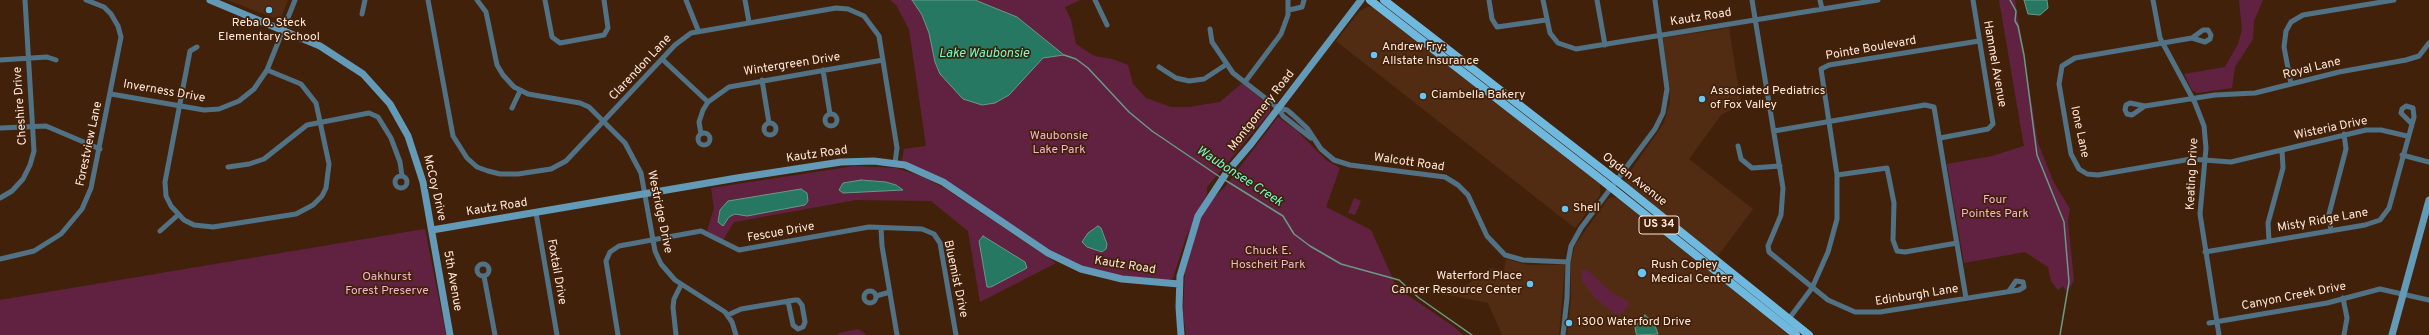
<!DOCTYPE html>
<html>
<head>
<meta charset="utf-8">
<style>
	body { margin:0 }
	canvas { display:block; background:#42210a }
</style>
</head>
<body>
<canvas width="2429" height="335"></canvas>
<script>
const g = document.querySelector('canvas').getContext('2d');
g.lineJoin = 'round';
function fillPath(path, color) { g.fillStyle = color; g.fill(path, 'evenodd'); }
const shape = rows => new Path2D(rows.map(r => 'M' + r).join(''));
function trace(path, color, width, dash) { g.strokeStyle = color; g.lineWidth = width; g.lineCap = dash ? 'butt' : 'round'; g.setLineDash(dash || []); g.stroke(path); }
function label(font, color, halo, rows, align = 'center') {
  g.font = font + ' Overpass,sans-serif'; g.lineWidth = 3.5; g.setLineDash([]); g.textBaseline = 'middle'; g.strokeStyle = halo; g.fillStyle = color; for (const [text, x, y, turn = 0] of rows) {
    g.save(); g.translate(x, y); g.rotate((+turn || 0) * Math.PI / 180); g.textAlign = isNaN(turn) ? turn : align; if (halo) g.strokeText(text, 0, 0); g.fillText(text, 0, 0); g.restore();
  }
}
const built = shape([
	[227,0,288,0,280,20],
	[1367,7,1374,7,1600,183,1600,195,1575,228,1336,41,1360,11],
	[1729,28,1741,104,1721,115,1689,159,1753,209,1717,257,1627,186,1625,179,1664,123,1670,103,1669,84,1663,38],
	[1613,197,1618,198,1789,335,1567,335,1571,301,1571,263,1575,245,1608,199],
	[1506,259,1528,265,1565,265,1559,335,1502,335,1488,303,1443,294,1461,289,1490,268,1504,270]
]);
const green = shape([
	[890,0,1080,0,1065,7,1071,20,1076,44,1094,56,1112,59,1128,65,1133,84,1146,98,1171,107,1189,107,1220,102,1242,83,1270,106,1270,112,1207,187,1207,194,1186,237,1173,278,1168,280,1125,276,1077,265,1052,252,939,176,902,161,904,149,926,146,909,29,896,5],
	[1999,0,2015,0,2038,143,2054,183,2070,209,2068,221,2074,280,2068,291,2066,291,2063,286,2058,290,2051,281,2048,267,2025,252,1964,263,1947,164,1992,156,2024,146],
	[2239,0,2263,0,2254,21,2253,39,2235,67,2232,88,2197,93,2192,90,2184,74,2225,67,2238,44,2242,30],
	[1278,117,1296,130,1326,160,1340,168,1326,207,1371,230,1397,288,1453,326,1463,335,1186,335,1183,313,1185,271,1200,220,1212,199,1224,188],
	[855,166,896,168,923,177,946,189,1056,263,980,302,968,231,931,201,856,200,734,222,723,240,707,231,714,208,711,188],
	[1354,198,1361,201,1355,215,1348,213],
	[425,229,446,335,0,335,0,300],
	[1583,270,1587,270,1610,291,1627,301,1629,304,1625,310,1621,314,1615,314,1595,298,1582,281,1581,271],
	[858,329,867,335,837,335,839,333]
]);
const water = shape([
	[912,0,975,0,1017,17,1064,55,1043,58,1009,95,995,103,982,105,963,99,940,74,935,62,929,33,922,15,912,0],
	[2024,0,2047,0,2048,8,2040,15,2028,14,2024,0],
	[861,180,886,182,896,185,903,190,843,193,839,190,843,183,861,180],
	[801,189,807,193,808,201,805,205,747,216,735,214,729,217,723,226,718,222,720,210,728,201,801,189],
	[1098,226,1101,228,1107,244,1106,249,1102,252,1087,247,1082,242,1088,233,1098,226],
	[983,236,1025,262,1027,268,991,287,987,287,979,241,983,236],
	[1645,315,1654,323,1658,334,1637,335,1636,333,1635,327,1645,315]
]);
const stream = shape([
	[2010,0,2016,11,2015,21,2018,26,2024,55,2037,155,2064,222,2069,282,2060,335],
	[1064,55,1076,59,1088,68,1129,112,1152,131,1220,177],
	[1225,180,1283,216,1294,234,1310,246,1341,264,1399,280,1419,298,1472,335]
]);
const street = shape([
	[428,0,453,136,467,158,477,167,488,171,500,174,518,174,551,169,566,161,675,45,691,33,836,8,848,9,864,16,879,36,897,148,895,163],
	[477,0,486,12,497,65,503,75,514,87,528,94,580,103,589,107,625,143,641,173,655,251,661,264,675,280,725,312,732,322,736,335],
	[545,0,552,37,560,43,604,35,608,28,604,0],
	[686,0,698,30],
	[745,0,749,22],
	[1095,0,1107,25],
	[1489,0,1492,19,1497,27,1546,20],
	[1543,0,1550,33,1558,43,1576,49,1878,0],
	[1597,0,1605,45],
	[1752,0,1783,188,1781,215,1768,246,1769,252,1828,300,1855,312,1880,312,2019,290,2024,287,2023,282,2016,281,2009,291],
	[1820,0,1822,9],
	[2153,0,2160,38,2195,103,2204,126,2206,148,2200,214,2219,335],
	[1289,10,1302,7,1304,0],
	[362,14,365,0],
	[1210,29,1212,42,1233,73,1278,108,1287,110,1293,115,1307,128,1321,149,1334,160,1350,165,1445,177,1458,185,1468,195,1487,236,1505,255,1523,260,1568,262],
	[2192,38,2203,30,2208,30,2211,35,2210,39,2205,42,2192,38,2157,44,2075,58,2062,66,2059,84,2071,154,2079,169,2087,174,2098,175,2191,159,2231,162,2366,130,2381,130,2407,136],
	[197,47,190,51,165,182,166,196,171,206,184,220,194,225,213,227,296,214,313,205,322,196,326,188,329,164,316,103,301,84,267,70],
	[662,59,708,102],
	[0,60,47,57,56,60],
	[1159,67,1176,78,1189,81,1204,79,1227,64],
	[823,70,830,114],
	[762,80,769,123],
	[1245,82,1281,34,1288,15,1288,0],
	[2291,84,2284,47,2286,31,2291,22,2303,15,2394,0],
	[111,94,204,110,219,109,239,101,254,89,267,70,295,0],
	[2145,106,2132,115,2127,114,2125,110,2126,105,2130,103,2145,106,2215,95,2255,93,2339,72,2406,60,2419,56,2429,43],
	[512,108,520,91],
	[1278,108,1283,116,1311,138],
	'825 120a6 6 0 1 1 12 0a6 6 0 1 1-12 0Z',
	'764 129a6 6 0 1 1 12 0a6 6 0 1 1-12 0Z',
	[0,128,46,126,100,149],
	[1774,131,1925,105,1934,107,1966,298],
	'698 139a6 6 0 1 1 12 0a6 6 0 1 1-12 0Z',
	[701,134,699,122,703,110,708,102,729,87,883,60],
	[1940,138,1988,129,1993,124,1973,0],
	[1738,146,1741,159,1752,168,1780,166],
	[2402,155,2429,162],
	[228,167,249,164,264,159,307,125,369,113,378,117,391,138,400,162,402,176],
	[1837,175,1887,168,1894,203,1893,240,1897,251,1905,252,1957,243],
	'395 182a6 6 0 1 1 12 0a6 6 0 1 1-12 0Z',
	[0,198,12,191,23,179,30,165,34,151,25,0],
	[536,213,557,335],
	[881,228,882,246,897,335],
	[160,231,178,215],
	[2331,231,2329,214,2346,149,2344,134],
	[2269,241,2268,223,2283,168,2282,150],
	[2205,252,2365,225,2380,220,2389,208,2414,117,2413,108,2406,106,2402,109,2401,113,2411,123],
	[0,259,34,251,61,234,82,209,91,188,121,37,118,26,111,14,104,7,86,0],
	'477 270a6 6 0 1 1 12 0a6 6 0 1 1-12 0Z',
	[484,276,495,335],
	'864 297a6 6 0 1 1 12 0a6 6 0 1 1-12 0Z',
	[876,296,890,292],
	[2343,298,2347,318,2344,335],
	[728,315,741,309,795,300,798,300,802,305,805,322,803,327,798,329,793,325,788,301],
	[1788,320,1812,288,1828,252,1837,219,1837,175,1821,69,1829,65,1979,41],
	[2209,323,2327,303,2380,289,2429,300],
	[618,335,606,261,610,252,619,246,701,231,739,250,869,227,922,229,934,234,940,243,956,335],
	[676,335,673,307,674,299,681,285],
	[1563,335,1567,298,1568,262,1571,246,1581,228,1655,129,1663,113,1667,89,1655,0]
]);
const secondary = shape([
	[210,0,320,46,363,74,390,104,408,136,423,182,450,335],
	[432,230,737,178,841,162,874,161,905,165,943,182,1048,253,1081,269,1122,279,1179,284],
	[1181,335,1179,307,1180,276,1198,216,1227,172,1251,144,1361,0],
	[2392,335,2429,200]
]);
const primary = shape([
	[1370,0,1603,181,1796,335],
	[1384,0,1625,187,1809,335]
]);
const markers = [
	[269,10,4,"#68c4f0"],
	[1374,55,4,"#68c4f0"],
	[1423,96,4,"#68c4f0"],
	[1702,99,4,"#68c4f0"],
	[1565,209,4,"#68c4f0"],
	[1642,273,5,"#68c4f0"],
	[1530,284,4,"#68c4f0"],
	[1569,323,4,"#68c4f0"]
];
const shields = [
	[1659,225,40]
];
const shieldNames = [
	["US 34",1659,225]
];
const streetNames = [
	["Kautz Road",1701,18,-9],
	["Pointe Boulevard",1871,49,-10],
	["Hammel Avenue",1994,64,80],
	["Wintergreen Drive",792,65,-9],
	["Clarendon Lane",641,68,-47],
	["Royal Lane",2312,69,-14],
	["Inverness Drive",164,92,10],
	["Cheshire Drive",21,106,-94],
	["Montgomery Road",1262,111,-52],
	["Wisteria Drive",2331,129,-12],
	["Ione Lane",2079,132,78],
	["Forestview Lane",90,144,-78],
	["Kautz Road",817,155,-8],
	["Walcott Road",1409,163,8],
	["Keating Drive",2193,174,-87],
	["Ogden Avenue",1634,180,38],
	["McCoy Drive",434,188,77],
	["Kautz Road",497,208,-9],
	["Westridge Drive",659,212,78],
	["Misty Ridge Lane",2323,221,-10],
	["Fescue Drive",781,233,-10],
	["Kautz Road",1125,266,9],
	["Foxtail Drive",556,272,80],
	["Bluemist Drive",955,279,78],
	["5th Avenue",452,281,80],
	["Edinburgh Lane",1917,296,-9],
	["Canyon Creek Drive",2294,297,-11]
];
const poiNames = [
	["Reba O. Steck",269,24,"center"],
	["Elementary School",269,38,"center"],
	["Andrew Fry:",1382,48],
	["Allstate Insurance",1382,62],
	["Associated Pediatrics",1710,92],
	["of Fox Valley",1710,106],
	["Ciambella Bakery",1431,96],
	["Shell",1573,209],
	["Rush Copley",1651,266],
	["Medical Center",1651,280],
	["Waterford Place",1522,277,"right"],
	["Cancer Resource Center",1522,291,"right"],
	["1300 Waterford Drive",1577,323]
];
const parkNames = [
	["Waubonsie",1059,137],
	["Lake Park",1059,151],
	["Four",1995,201],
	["Pointes Park",1995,215],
	["Chuck E.",1268,252],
	["Hoscheit Park",1268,266],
	["Oakhurst",387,278],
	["Forest Preserve",387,292]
];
const waterNames = [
	["Lake Waubonsie",984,54],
	["Waubonsee Creek",1239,177,33]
];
fillPath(built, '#512c13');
fillPath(green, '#612242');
fillPath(water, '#277862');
trace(water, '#689a86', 1);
trace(stream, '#689a86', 1.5);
trace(street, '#507284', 5);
trace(secondary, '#629ab7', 7);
trace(primary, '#6fb9de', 8);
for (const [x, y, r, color] of markers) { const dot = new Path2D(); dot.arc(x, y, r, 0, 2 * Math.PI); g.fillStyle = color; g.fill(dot); trace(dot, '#42210a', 1.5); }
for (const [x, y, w] of shields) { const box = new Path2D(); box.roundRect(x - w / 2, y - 9, w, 18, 3); g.fillStyle = '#42210a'; g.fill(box); trace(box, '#ffe8db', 1); }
label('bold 11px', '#ffe8db', null, shieldNames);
label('12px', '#ffe8db', '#42210a', streetNames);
label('12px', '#ffe8db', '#42210a', poiNames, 'left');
label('12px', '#f3b3cf', '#42210a', parkNames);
label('italic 13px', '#6ffdd4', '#42210a', waterNames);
</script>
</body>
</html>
